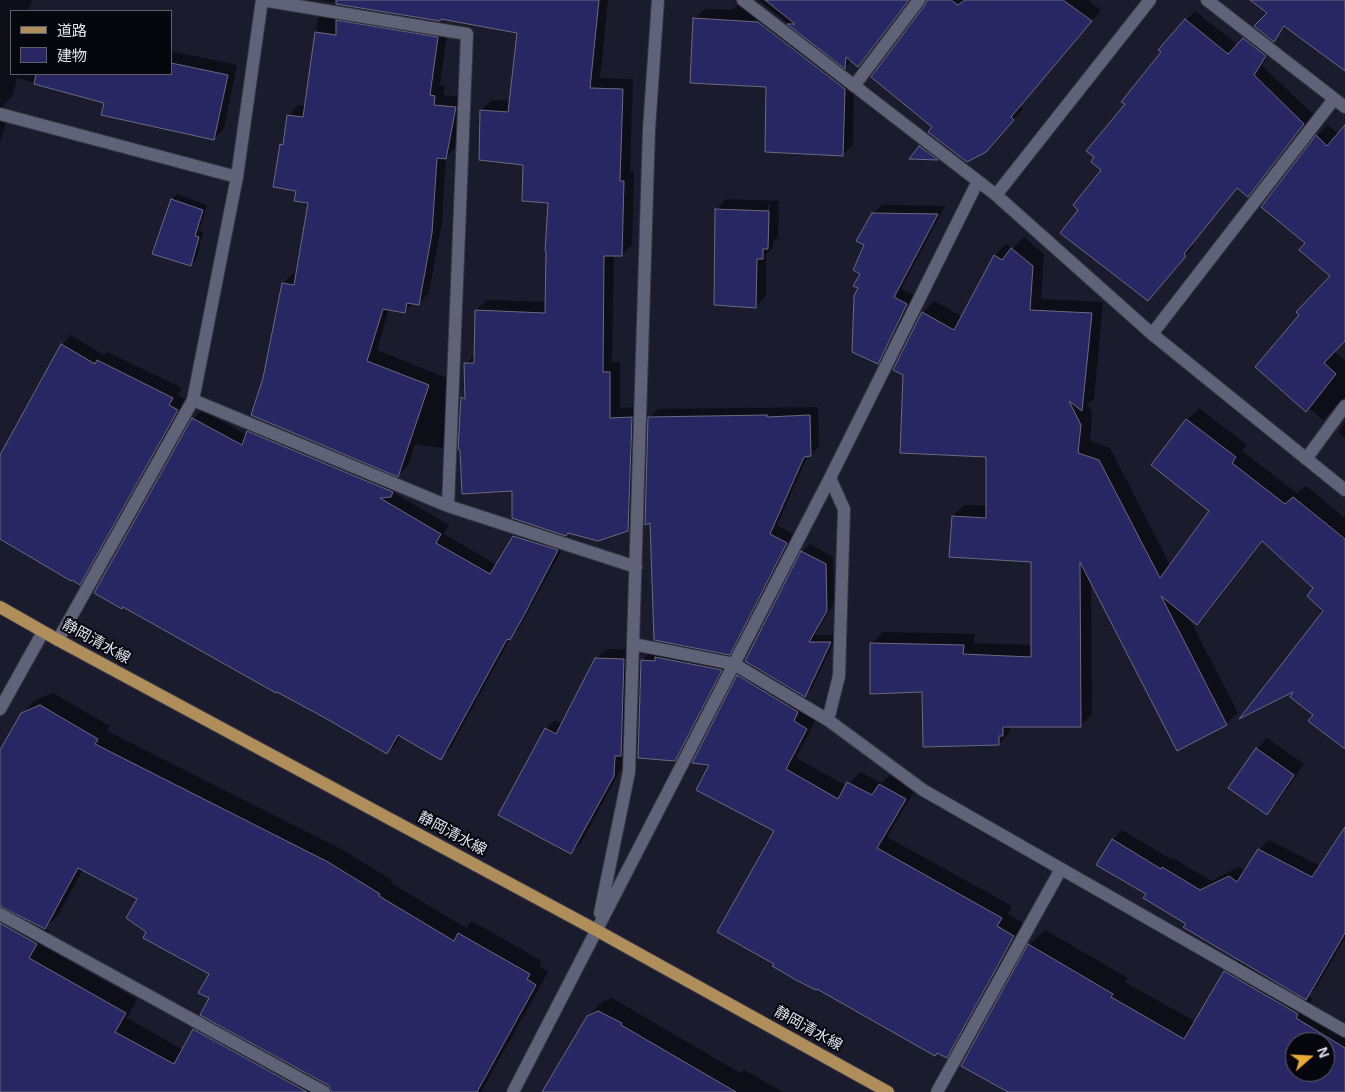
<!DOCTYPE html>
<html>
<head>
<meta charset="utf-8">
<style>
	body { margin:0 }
	#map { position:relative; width:1345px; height:1092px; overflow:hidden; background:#1a1b2d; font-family:Arial,"Noto Sans JP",sans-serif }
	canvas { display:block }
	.legend { position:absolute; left:10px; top:10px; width:162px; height:65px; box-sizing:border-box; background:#06070e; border:1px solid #5d5f68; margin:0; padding:6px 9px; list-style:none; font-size:15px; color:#e0e2ee }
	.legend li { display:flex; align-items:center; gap:10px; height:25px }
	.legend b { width:25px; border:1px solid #5d5f68 }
	.north { position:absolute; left:1285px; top:1032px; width:50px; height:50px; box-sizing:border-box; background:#06070e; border:1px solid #5d5f68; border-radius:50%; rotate:71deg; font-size:14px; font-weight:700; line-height:20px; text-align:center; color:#e0e2ee }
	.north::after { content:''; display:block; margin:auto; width:18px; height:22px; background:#eaaa39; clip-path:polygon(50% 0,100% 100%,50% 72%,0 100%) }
</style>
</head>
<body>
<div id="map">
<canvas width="1345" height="1092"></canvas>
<ul class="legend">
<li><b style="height:6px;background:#b08e5b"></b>道路</li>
<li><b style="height:14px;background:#292763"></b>建物</li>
</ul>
<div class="north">N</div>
</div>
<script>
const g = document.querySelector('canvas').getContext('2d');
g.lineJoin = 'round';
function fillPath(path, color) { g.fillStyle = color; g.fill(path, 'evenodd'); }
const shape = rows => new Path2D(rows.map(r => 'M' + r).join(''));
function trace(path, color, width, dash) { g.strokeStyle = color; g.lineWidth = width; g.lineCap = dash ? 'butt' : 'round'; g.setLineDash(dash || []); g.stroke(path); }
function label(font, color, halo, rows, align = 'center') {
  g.font = font + ' Arial,"Noto Sans JP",sans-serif'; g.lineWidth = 4; g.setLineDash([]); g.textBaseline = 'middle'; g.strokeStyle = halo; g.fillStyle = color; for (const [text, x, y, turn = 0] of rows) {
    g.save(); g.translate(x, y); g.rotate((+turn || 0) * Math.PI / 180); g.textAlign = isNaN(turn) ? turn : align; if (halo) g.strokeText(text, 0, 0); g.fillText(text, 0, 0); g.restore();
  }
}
const shadow = shape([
	[0,0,32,0,28,11,11,11,11,74,171,74,171,51,237,65,224,128,214,139,106,102,17,78,13,95,3,105,4,109,9,112,0,143],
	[320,0,608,0,600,78,633,79,630,171,634,171,632,245,622,255,614,255,612,362,620,362,620,408,642,407,638,519,628,530,513,490,460,450,462,398,466,394,466,364,475,354,476,310,487,300,547,302,549,201,524,164,480,159,481,110,492,100,511,101,519,32,442,18,440,20],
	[742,0,854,79,853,145,843,154,695,18,705,9,732,10],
	[758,0,910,0,868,55,858,65,852,60,845,67],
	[928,0,1091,0,1090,2,1101,10,1020,107,1023,109,985,151,934,127],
	[1276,0,1345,0,1345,69,1287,26,1274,40,1278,2],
	[328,7,448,27,440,85,445,86,443,95,465,97,456,147,446,157,442,222,429,293,419,303,413,303,404,312,389,309,377,350,454,381,452,437,442,448,415,444,408,465,398,475,264,378,283,284,293,273,297,274,309,202,297,190,281,145,284,141,288,116,298,105,306,106,318,18],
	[1195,11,1238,45,1253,30,1274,46,1262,66,1313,114,1257,186,1248,195,1238,187,1192,244,1194,246,1157,290,1080,209,1103,169,1126,103,1186,20],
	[1328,125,1338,134,1345,127,1345,339,1334,351,1345,360,1345,397,1323,420,1258,364,1332,276,1306,243,1317,136],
	[177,194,207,205,199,231,203,232,196,260,191,265,172,199],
	[726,199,779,201,778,238,773,242,773,248,766,254,766,296,756,306,716,210],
	[768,204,770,204,769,245,766,248],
	[882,205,945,206,901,289,915,296,886,354,878,362,860,288,866,245,873,214],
	[1024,237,1044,254,1041,299,1103,302,1094,399,1088,404,1092,413,1090,441,1110,448,1170,565,1211,511,1153,465,1187,420,1199,408,1247,445,1242,451,1297,493,1306,486,1345,518,1345,727,1315,715,1323,614,1319,611,1321,608,1315,588,1263,541,1209,612,1197,623,1188,616,1238,713,1226,724,1091,581,1092,714,1080,726,1010,726,1010,732,999,744,923,691,871,644,883,632,975,634,974,643,1032,645,1032,561,953,516,964,505,987,506,987,455,923,313,934,301,963,317,995,255,1006,244,1013,248],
	[71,335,104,355,107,352,182,388,178,395,187,400,89,574,80,583,0,537,0,461,62,345],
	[818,407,819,446,811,455,808,455,777,525,795,535,738,645,729,653,649,418,658,409],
	[202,410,247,435,256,423,400,487,394,493,449,525,444,534,497,565,514,536,523,528,566,542,518,630,511,637,450,749,441,758,401,735,396,744,387,753,328,718,123,606,96,592,193,419],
	[1345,422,1345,438,1338,432],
	[810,544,833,557,834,603,815,635,837,635,812,688,803,697,809,700,804,710,817,717,796,758,847,786,860,772,882,783,891,774,916,788,887,837,1012,906,1008,914,1025,924,958,1045,946,1057,776,830,711,764,738,676,751,663,746,660,802,552],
	[606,649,633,650,623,765,581,843,571,852,546,729,555,720,563,724,596,659],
	[652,650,731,660,685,749,674,760,642,661],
	[53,693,110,726,107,731,341,849,392,880,391,883,466,928,472,921,542,961,539,966,548,972,481,1092,0,1092,0,752,22,714,35,700],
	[83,869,138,899,148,931,210,974,210,998,207,1017,194,1030,183,1050,127,1018,137,999,41,945,49,931,45,928,58,915],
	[1267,738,1304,764,1277,803,1267,814,1257,749],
	[1345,829,1345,938,1316,988,1308,996,1313,998,1310,1003,1345,1024,1345,1090,1344,1092,1010,1092,1029,945,1045,930,1128,978,1125,982,1196,1022,1225,972,1239,959,1147,894,1113,840,1122,830,1171,859,1173,858,1211,881,1239,867,1245,871,1259,850,1269,840,1320,866],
	[1295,1042,1325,1042,1325,1072,1295,1072],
	[612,998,740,1073,744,1070,783,1092,563,1092,588,1016,602,1002]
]);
const building = shape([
	[336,0,599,0,590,88,623,89,620,181,624,181,622,256,604,256,603,372,610,372,610,418,632,417,628,531,598,541,568,533,566,536,512,518,512,491,462,494,460,450,458,449,461,397,465,399,464,363,474,363,475,310,545,313,546,251,545,251,548,203,522,201,523,165,479,160,480,110,508,112,517,33,441,19,440,21,336,4,336,0],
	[765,0,909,0,858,67,846,57,845,69,787,24,795,24,765,0],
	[927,0,951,0,958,5,965,0,1063,0,1092,21,1011,117,1014,120,986,152,967,162,928,132,932,127,871,77,925,5,927,0],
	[1250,0,1345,0,1345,71,1284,26,1274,42,1254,26,1267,13,1250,0],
	[693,18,758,22,845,89,843,156,765,152,766,87,690,83,693,18],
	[1185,19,1228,54,1243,38,1266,56,1254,75,1304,124,1248,197,1237,188,1184,254,1186,256,1148,301,1060,233,1078,210,1073,205,1101,170,1091,162,1094,157,1086,151,1125,104,1121,102,1161,52,1158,50,1185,19],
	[336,20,438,37,430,95,435,96,434,105,456,107,446,159,437,158,432,233,419,305,407,303,405,313,383,309,367,361,429,385,398,477,251,415,263,378,282,283,294,285,308,203,294,201,296,191,273,187,280,144,283,145,287,115,303,117,315,32,336,35,336,20],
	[171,63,228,75,214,140,101,115,104,103,34,84,36,74,171,74,171,63],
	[1345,125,1345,341,1324,363,1336,374,1306,412,1255,367,1299,315,1296,312,1330,276,1299,250,1305,243,1261,207,1316,135,1327,146,1345,125],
	[919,146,938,160,909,159,919,146],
	[171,199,203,210,195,236,199,237,191,266,152,254,171,199],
	[715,209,769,211,768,249,763,249,763,259,757,259,756,308,714,305,715,209],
	[872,213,938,214,894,297,907,304,878,364,852,352,854,296,858,288,853,286,860,274,853,270,864,245,856,241,872,213],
	[1011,248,1033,266,1030,310,1092,313,1082,411,1069,401,1081,425,1078,453,1099,460,1160,578,1209,511,1151,465,1186,419,1236,457,1232,463,1285,504,1293,497,1345,539,1345,749,1308,721,1313,715,1290,697,1293,692,1239,719,1323,611,1307,596,1313,588,1262,541,1197,625,1161,596,1227,725,1177,751,1080,562,1081,727,1003,727,1003,736,999,736,999,745,923,747,922,692,870,694,870,643,964,645,963,654,1031,657,1031,562,949,557,952,516,986,518,986,457,900,453,903,375,893,370,922,312,954,330,994,255,1002,260,1011,248],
	[61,344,95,364,97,360,173,398,169,405,178,410,80,585,72,580,71,581,0,539,0,455,61,344],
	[767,415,767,417,810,415,811,456,804,457,770,534,787,543,730,655,654,640,650,523,645,525,648,417,767,415],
	[192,418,242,445,247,431,393,492,391,497,380,498,441,534,436,543,490,574,513,536,558,550,522,619,510,640,507,639,441,760,398,735,387,754,327,719,277,692,276,693,123,607,122,609,94,593,192,418],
	[801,551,826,564,827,611,809,642,831,642,805,697,745,661,801,551],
	[655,657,722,670,675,761,638,758,641,660,655,661,655,657],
	[595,658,624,659,621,756,615,756,614,776,571,854,498,815,545,728,556,734,595,658],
	[737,675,798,712,794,721,807,729,786,769,838,799,847,782,872,795,879,784,906,799,877,848,1002,918,997,926,1014,936,947,1058,937,1053,935,1056,817,989,816,990,796,980,772,966,774,964,717,932,774,831,696,790,709,765,692,763,737,675],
	[40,705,98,739,95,744,328,862,380,894,379,896,454,941,458,933,530,974,527,979,536,985,477,1092,332,1092,328,1085,200,1015,209,998,198,993,209,974,143,938,146,932,126,918,137,899,78,868,45,929,0,906,0,750,21,713,40,705],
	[1256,748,1294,775,1267,815,1228,788,1256,748],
	[1345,827,1345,933,1306,1000,1183,927,1186,924,1143,898,1146,894,1096,865,1112,839,1161,869,1162,867,1200,890,1229,876,1237,882,1258,849,1312,877,1345,827],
	[0,923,37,944,29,958,126,1013,115,1032,174,1064,193,1029,307,1092,0,1092,0,923],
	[1028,944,1113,994,1111,997,1184,1039,1224,971,1298,1014,1296,1018,1345,1048,1345,1092,1008,1092,961,1066,1028,944],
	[1295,1042,1325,1042,1325,1072,1295,1072,1295,1042],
	[598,1011,622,1023,621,1025,736,1092,542,1092,587,1016,598,1011]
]);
const minor = shape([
	[262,0,467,34,448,506],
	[743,0,996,195,1152,334,1345,490],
	[1207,0,1345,107],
	[854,86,919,0],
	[0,114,237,177],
	[996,195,1150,0],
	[1152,334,1334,99],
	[193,400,448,506,636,567],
	[1306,459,1345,406],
	[58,640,193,400,237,177,262,0],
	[633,644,734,664,828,720,923,790,1345,1031],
	[0,709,43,632],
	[828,720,839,676,844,509,830,478],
	[600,913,629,772,649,129,658,0],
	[0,914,324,1092],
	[513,1092,830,478,978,181],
	[937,1092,1061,869]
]);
const major = shape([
	[0,607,58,640,596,930,888,1092]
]);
const streetNames = [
	["静岡清水線",96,642,29],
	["静岡清水線",452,834,28],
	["静岡清水線",808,1029,29]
];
fillPath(shadow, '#0007');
fillPath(building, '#292763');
trace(building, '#696b80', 1);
trace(minor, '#363644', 14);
trace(major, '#363644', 14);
trace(minor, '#606277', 12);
trace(major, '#b08e5b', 12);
label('15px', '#e0e2ee', '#06070e', streetNames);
</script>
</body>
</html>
